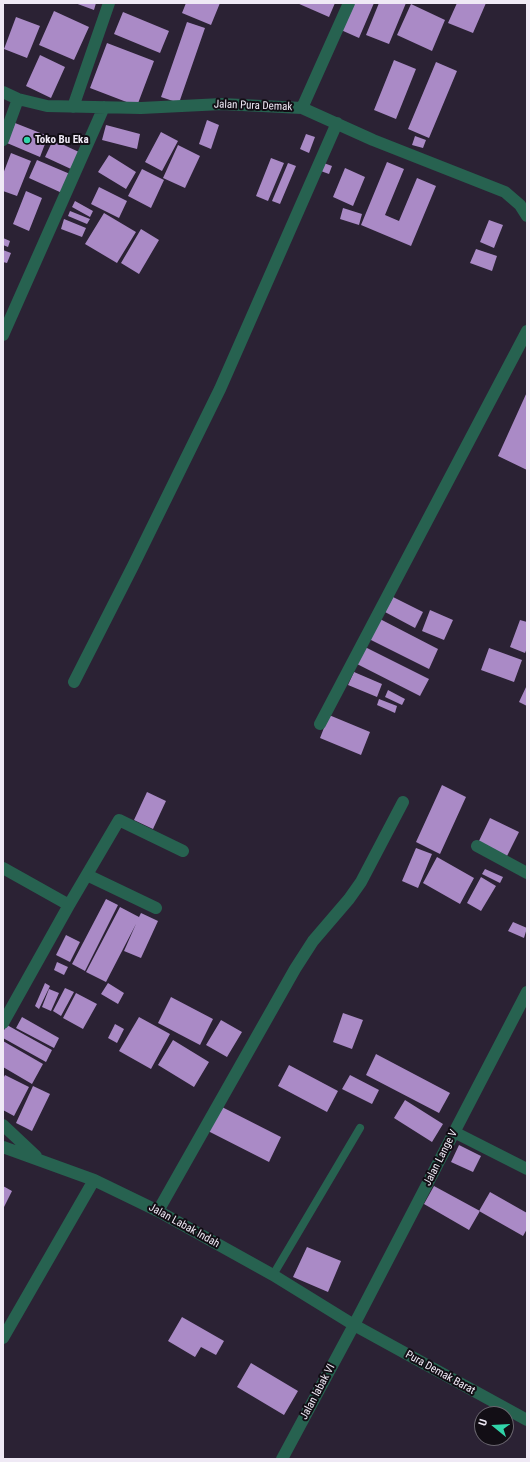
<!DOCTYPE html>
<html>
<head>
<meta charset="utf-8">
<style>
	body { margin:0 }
	#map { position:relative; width:530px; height:1462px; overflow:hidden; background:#2b2234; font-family:"Roboto Condensed",sans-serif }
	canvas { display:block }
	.frame { position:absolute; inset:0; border:4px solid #efe9f5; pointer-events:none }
	.north { position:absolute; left:474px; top:1406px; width:40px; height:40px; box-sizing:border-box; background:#120e15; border:1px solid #6a666f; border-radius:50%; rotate:288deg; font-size:11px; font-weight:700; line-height:16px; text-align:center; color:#efe9f5 }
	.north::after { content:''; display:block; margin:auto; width:14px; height:18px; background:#31d4a9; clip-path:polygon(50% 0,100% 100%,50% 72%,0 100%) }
</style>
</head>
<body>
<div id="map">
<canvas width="530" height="1462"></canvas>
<div class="frame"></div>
<div class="north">U</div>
</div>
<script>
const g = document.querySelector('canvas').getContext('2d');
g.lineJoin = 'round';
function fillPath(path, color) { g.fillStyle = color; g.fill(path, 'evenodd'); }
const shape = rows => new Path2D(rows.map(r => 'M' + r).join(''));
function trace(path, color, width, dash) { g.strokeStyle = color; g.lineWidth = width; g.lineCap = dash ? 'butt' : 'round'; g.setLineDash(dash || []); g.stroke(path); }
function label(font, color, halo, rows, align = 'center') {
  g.font = font + ' "Roboto Condensed",sans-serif'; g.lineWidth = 4; g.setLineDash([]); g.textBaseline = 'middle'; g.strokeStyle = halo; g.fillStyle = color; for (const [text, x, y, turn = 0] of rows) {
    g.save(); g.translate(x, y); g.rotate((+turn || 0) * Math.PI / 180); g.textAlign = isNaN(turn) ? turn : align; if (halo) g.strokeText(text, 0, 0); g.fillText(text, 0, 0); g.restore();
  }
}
const building = shape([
	[75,3,96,3,94,10],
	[186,3,220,3,211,25,182,13],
	[297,3,335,3,329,17],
	[353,3,374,3,359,38,341,30],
	[379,3,406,3,389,44,366,35],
	[457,3,486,3,473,33,448,23],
	[411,4,445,20,432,51,397,35],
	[54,11,89,27,74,60,39,45],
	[123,12,169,31,160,53,114,34],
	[16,17,40,26,27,58,4,49],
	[187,22,205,28,179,103,161,97],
	[107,43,154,61,137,106,90,88],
	[40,55,65,67,51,98,26,86],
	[394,60,416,69,396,119,374,110],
	[436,62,457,71,429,138,408,129],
	[207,120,219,125,211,149,199,144],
	[15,123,48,136,40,157,7,143],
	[106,125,140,134,137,149,102,140],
	[161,132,178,141,162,171,145,162],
	[306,134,315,137,309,153,300,149],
	[415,136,426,140,423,148,412,145],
	[53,140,79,152,71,169,45,157],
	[178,145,200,156,185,188,163,178],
	[11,153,31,161,17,196,3,191,3,174],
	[109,155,136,172,126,189,98,172],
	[271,158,284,163,268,201,256,196],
	[37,160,70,174,62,193,29,178],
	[321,162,332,166,329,174,318,170],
	[387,162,404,169,385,215,399,221,417,178,436,186,411,246,361,225],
	[288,163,296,166,280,204,272,201],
	[345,168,365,177,353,206,333,197],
	[142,169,164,180,151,208,128,196],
	[99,187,127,201,119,218,91,204],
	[26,191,42,198,29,231,13,224],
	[75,201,93,211,90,217,72,207],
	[343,208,362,214,359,225,340,219],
	[70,211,90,219,87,224,68,216],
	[104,213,136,232,117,263,85,244],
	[64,219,86,228,82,237,61,229],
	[489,220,503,225,494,248,480,242],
	[141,229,159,240,139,274,121,263],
	[3,238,10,241,8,247,3,245],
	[476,249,497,256,492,271,470,263],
	[3,250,11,253,7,263,3,262],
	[527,392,527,470,498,456],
	[393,597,423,612,415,628,385,612],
	[430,610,453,620,444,640,422,631],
	[380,619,438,649,429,669,369,639],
	[520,620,527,622,527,648,525,653,510,647],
	[365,647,429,679,420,696,357,664],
	[489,648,522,660,514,682,481,670],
	[354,672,382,684,377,697,348,685],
	[527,685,527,706,519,702],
	[388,690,405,699,402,705,385,697],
	[379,699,397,706,395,713,377,705],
	[329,715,370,732,361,755,320,738],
	[442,785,466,797,440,854,416,842],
	[147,792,166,801,153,829,134,820],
	[490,818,519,832,506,858,477,845],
	[416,848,432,854,418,888,402,881],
	[437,857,474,878,460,904,423,883],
	[485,869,503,877,500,883,482,874],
	[481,877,496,886,481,911,467,903],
	[106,899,118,905,85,971,72,964],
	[120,907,139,917,141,913,158,921,141,958,124,951,136,924,106,982,86,972],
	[513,922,527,928,524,938,508,931],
	[66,935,80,942,70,962,56,955],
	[57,962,68,967,64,975,54,970],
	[45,983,50,986,39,1009,35,1006],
	[108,983,124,993,118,1004,101,994],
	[65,988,74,992,61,1016,53,1011],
	[49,989,59,993,51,1011,42,1007],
	[76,993,97,1004,83,1029,63,1018],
	[171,997,213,1019,200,1045,158,1023],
	[343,1013,363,1020,352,1049,333,1042],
	[22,1017,59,1038,54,1048,16,1028],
	[139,1017,170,1034,151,1069,119,1051],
	[221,1020,242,1032,227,1057,206,1045],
	[115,1024,124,1029,117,1043,108,1038],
	[7,1025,52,1050,46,1062,3,1038,3,1032],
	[173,1040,209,1062,194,1087,158,1065],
	[3,1041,43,1064,32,1084,3,1067],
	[376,1054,450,1093,439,1113,366,1075],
	[289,1065,338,1091,327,1112,278,1086],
	[5,1075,29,1087,14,1116,3,1110,3,1079],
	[350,1075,379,1090,372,1104,342,1089],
	[33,1086,50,1094,32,1131,16,1123],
	[405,1100,443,1124,432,1142,394,1118],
	[220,1106,281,1137,269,1162,208,1131],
	[459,1145,481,1156,473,1172,451,1162],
	[3,1186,12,1191,3,1209],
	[434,1186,480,1211,469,1230,424,1204],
	[490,1192,527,1213,527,1229,523,1236,479,1211],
	[307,1247,341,1261,328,1292,293,1277],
	[182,1317,224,1341,216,1355,201,1347,195,1357,168,1341],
	[251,1363,298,1391,284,1415,237,1387]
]);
const lane = shape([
	[273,1275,360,1128]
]);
const street = shape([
	[3,92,18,99,47,106,141,108,222,104,302,108,373,140,505,192,520,205,527,216],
	[73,107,109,3],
	[302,108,349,3],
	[3,140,18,99],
	[3,335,104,107],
	[74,682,133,566,220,389,337,123],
	[320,724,527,331],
	[477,846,527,873],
	[3,868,69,905],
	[87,875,156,908],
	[3,1023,69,905,119,820,183,851],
	[3,1125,36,1156],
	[454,1132,527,1169],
	[3,1147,94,1180,158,1211,273,1275,354,1325,527,1420],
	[158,1211,295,969,313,941,349,899,361,882,403,802],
	[3,1338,94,1180],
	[282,1459,354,1325,527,992]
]);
const markers = [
	[27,140,4,"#31d4a9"]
];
const streetNames = [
	["Jalan Pura Demak",253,106,2],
	["Jalan Lange V",441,1158,-63],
	["Jalan Labak Indah",184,1226,29],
	["Pura Demak Barat",440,1373,29],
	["Jalan labak VI",318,1392,-62]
];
const poiNames = [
	["Toko Bu Eka",35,140]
];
fillPath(building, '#aa8ac6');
trace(lane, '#276250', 8);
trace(street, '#276250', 12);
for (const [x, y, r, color] of markers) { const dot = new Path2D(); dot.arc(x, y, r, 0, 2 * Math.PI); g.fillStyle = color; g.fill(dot); trace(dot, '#120e15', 1.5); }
label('11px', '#efe9f5', '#120e15', streetNames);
label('bold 11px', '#efe9f5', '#120e15', poiNames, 'left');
</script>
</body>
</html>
